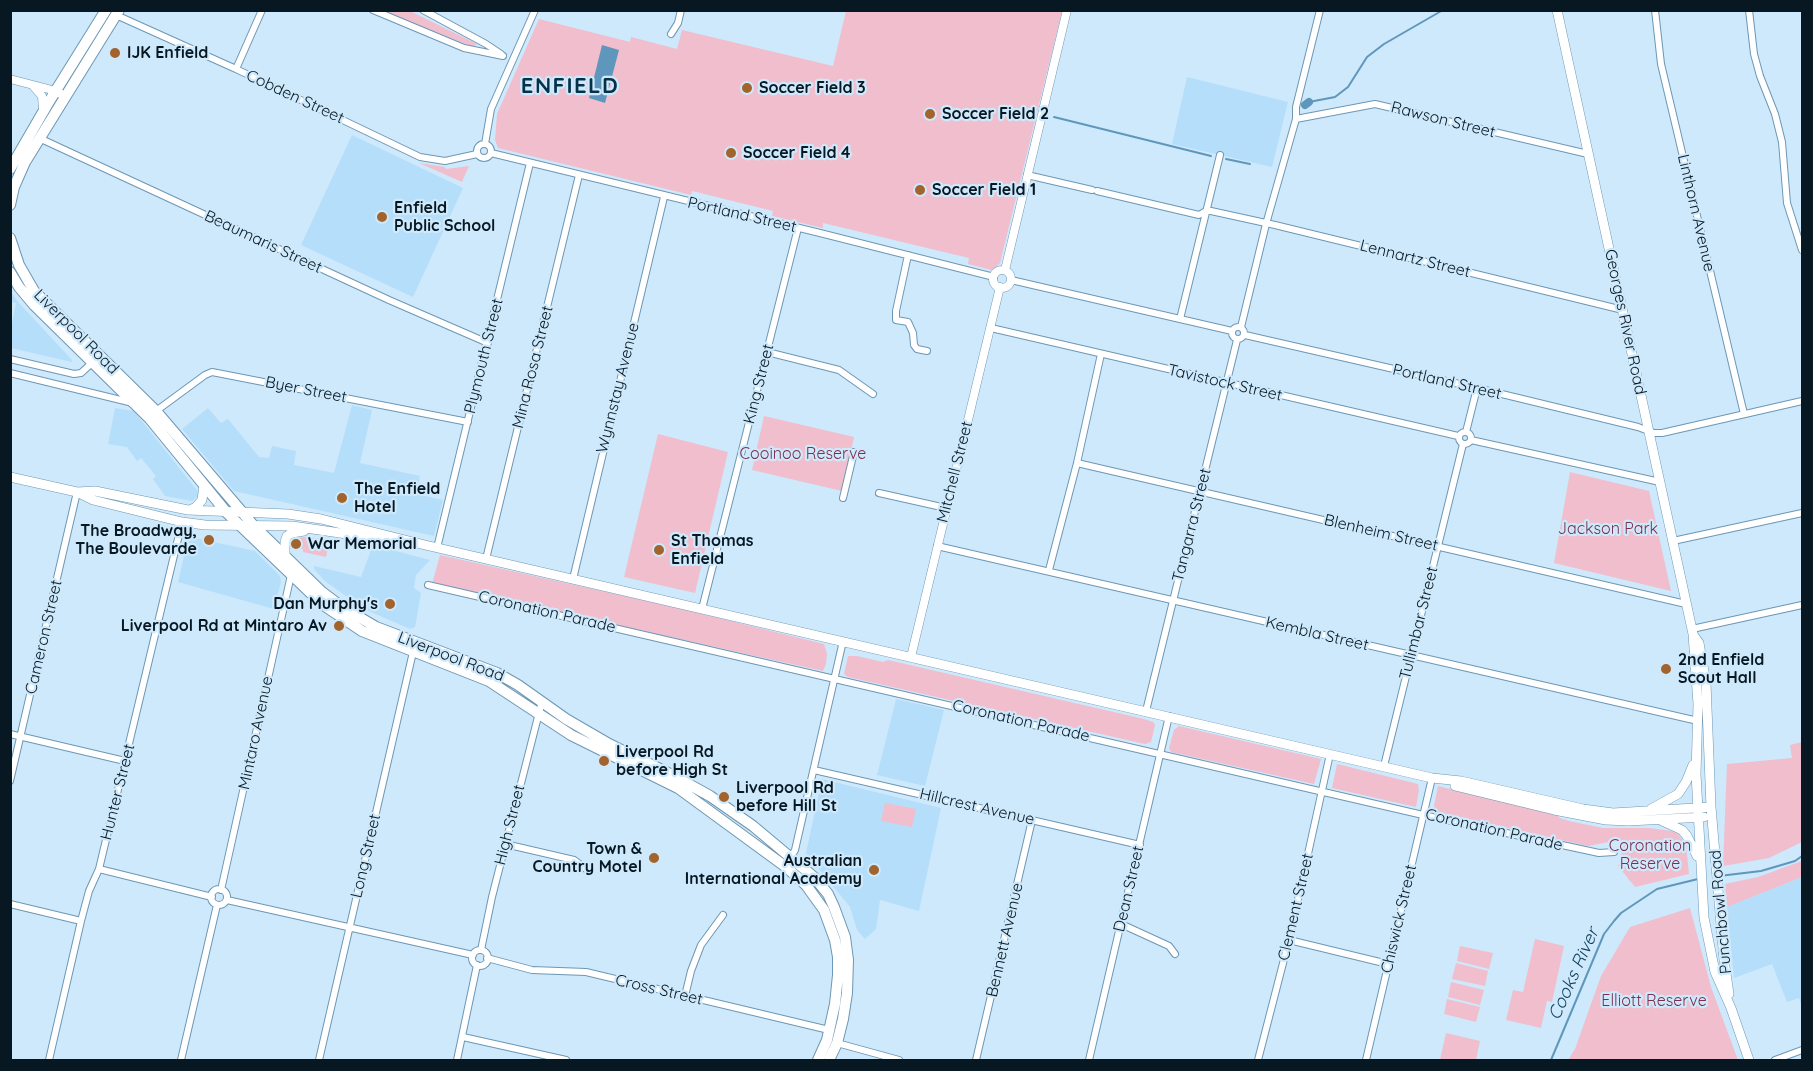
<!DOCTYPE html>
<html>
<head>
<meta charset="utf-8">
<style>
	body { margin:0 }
	#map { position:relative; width:1813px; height:1071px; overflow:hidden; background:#cee9fb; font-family:Quicksand,sans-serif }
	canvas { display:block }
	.frame { position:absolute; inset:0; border:12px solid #071823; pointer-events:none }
</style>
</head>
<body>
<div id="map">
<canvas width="1813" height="1071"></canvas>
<div class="frame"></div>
</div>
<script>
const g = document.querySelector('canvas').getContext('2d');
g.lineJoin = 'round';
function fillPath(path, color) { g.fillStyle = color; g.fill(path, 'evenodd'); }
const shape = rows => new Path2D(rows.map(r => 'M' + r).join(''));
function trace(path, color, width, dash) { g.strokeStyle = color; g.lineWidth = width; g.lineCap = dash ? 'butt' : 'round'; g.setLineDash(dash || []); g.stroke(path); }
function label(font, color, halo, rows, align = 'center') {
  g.font = font + ' Quicksand,sans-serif'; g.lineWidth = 4.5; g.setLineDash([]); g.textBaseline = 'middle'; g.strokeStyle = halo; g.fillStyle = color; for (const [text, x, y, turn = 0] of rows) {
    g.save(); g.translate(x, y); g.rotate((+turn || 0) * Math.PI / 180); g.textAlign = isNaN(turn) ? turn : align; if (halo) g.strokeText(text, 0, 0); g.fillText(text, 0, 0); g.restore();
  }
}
const built = shape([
	[1187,77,1288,102,1272,167,1172,144],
	[352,135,463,188,413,297,301,245],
	[10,291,19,303,72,360,72,362,11,348,11,329,16,303,11,302],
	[352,405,372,410,360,463,420,476,416,494,443,500,434,536,234,491,182,429,208,408,221,423,228,419,259,457,269,458,272,446,296,451,294,465,334,473],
	[115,408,134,411,200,494,192,501,165,496,153,479,156,476,141,458,137,461,127,447,108,444],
	[191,537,255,551,280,576,281,582,274,609,178,582,188,539],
	[373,545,430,560,416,575,414,588,421,593,415,627,410,629,364,609,325,581,314,569,314,566,361,577],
	[896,699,944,710,925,786,877,775],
	[822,779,941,808,919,911,880,900,876,929,865,939,857,930,850,907,806,853],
	[1802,877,1802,1007,1799,998,1787,1002,1772,964,1734,978,1727,907]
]);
const green = shape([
	[383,11,410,11,477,44,473,47],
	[846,11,1062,11,1000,263,992,270,968,264,969,258,823,223,823,228,772,216,773,211,692,191,691,195,498,148,495,140,497,114,539,19,630,42,631,37,677,49,682,30,833,66],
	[419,163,445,167,446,169,469,166,462,182],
	[764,416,854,437,842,491,752,470],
	[658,434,728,452,695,593,624,577],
	[1570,472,1649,491,1671,591,1554,563],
	[304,537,330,539,326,557,303,552,303,549,294,547,292,544,291,540,295,538],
	[440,555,678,608,824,644,827,654,826,664,823,671,432,584],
	[848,656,857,656,883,662,888,660,1144,719,1153,722,1155,725,1151,742,1145,744,848,677,844,674],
	[1179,726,1321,759,1314,784,1171,752,1169,748,1174,730],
	[1802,742,1802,842,1769,858,1723,866,1727,764,1792,758,1790,745],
	[1337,764,1418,784,1419,790,1416,807,1332,788],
	[1438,786,1558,815,1559,818,1569,821,1603,828,1649,828,1672,831,1678,834,1686,844,1689,874,1635,887,1618,866,1624,844,1614,841,1588,846,1433,811],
	[885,803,916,809,912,827,881,821],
	[1802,861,1802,877,1727,907,1725,884,1758,877],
	[1690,908,1711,987,1738,1060,1568,1060,1575,1049,1601,976,1630,927],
	[1535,939,1564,946,1552,1002,1547,1001,1541,1028,1506,1020,1513,990,1523,992],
	[1460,946,1493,953,1489,969,1457,961],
	[1456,963,1488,971,1485,986,1452,979],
	[1451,982,1484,990,1480,1005,1448,997],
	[1447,999,1480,1007,1476,1022,1444,1014],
	[1446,1033,1480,1041,1476,1060,1440,1060]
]);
const water = shape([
	[602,45,619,50,605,103,589,98]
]);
const stream = shape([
	[1309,102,1335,97,1348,87,1367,57,1384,44,1443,10],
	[1054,117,1211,156],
	[1226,159,1250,164],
	[1719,876,1761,871,1795,861,1802,856],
	[1551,1060,1604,934,1614,921,1621,913,1657,889,1698,879]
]);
const canal = shape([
	[1305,105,1309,102]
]);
const minor = shape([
	[373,10,464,48,503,56],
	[423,10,486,44,501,54],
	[1655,10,1661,64,1744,414],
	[1749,10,1754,54,1760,76,1775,114,1782,142,1787,203,1802,250],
	[116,15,236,69,420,157,445,161,477,154],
	[671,34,678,23,681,10],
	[236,69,262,10],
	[1296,119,1375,104,1588,154],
	[39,138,389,300,488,343],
	'477 151a7 7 0 1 1 14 0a7 7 0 1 1-14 0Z',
	[485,144,491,109,535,10],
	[491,153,820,233,994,277],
	[1027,175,1092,190],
	[1097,191,1199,215,1206,211,1211,211,1275,225,1623,310],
	[908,255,896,311,896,320,908,322,913,333,914,345,917,349,927,351],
	[1011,280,1232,331],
	[1180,319,1220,155],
	'1232 333a6 6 0 1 1 12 0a6 6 0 1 1-12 0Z',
	[1241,327,1266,224,1296,119,1296,107,1320,10],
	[991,328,1458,436],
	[1245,335,1477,388,1638,427,1654,433,1662,433,1802,401],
	[767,352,839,370,873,394],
	[10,359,74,374,81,373,93,362],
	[10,373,133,403],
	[156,411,205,375,212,372,468,422],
	'1459 438a6 6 0 1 1 12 0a6 6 0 1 1-12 0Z',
	[1466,432,1477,388],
	[1471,440,1660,482],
	[1077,463,1686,604],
	[879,493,946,508],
	[843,498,854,452],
	[1673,541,1802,513],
	[937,546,1698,721],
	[437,548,530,163],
	[486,559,579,175],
	[1049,570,1077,463,1101,354],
	[573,579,664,197],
	[428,585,1423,815,1599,853,1614,852],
	[702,609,798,228],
	[1692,629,1802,605],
	[1146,711,1237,340],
	[10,734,125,761],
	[1384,766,1463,444],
	[814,770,1140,845],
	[10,781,77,492],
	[505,844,574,860,590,872],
	[790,859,795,850,843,641],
	[99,869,212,897],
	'211 897a8 8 0 1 1 16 0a8 8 0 1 1-16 0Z',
	[221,890,291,575],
	[227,900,473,955],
	[10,904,81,921],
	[1121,924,1169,946,1175,954],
	[1289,940,1388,964],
	[481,950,492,897,542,701],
	'472 958a8 8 0 1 1 16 0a8 8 0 1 1-16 0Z',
	[487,958,532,970,586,972,829,1030],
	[685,996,691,971,701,945,723,915],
	[463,1037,566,1060],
	[837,1043,899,1060],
	[49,1060,81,921,89,891,99,869,182,522],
	[181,1060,217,905],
	[319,1060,413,652],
	[457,1060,477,965],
	[976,1060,1032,820],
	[1089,1060,1169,716],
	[1258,1060,1289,940,1330,754],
	[1366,1060,1432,778],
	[1775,1060,1802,1050]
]);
const tertiary = shape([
	[10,79,56,91,66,97],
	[34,87,42,96,43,110],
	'993 279a9 9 0 1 1 18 0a9 9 0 1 1-18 0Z',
	[1005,270,1067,10],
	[911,657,1000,287]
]);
const primary = shape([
	[1557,10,1693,634,1698,704,1696,774,1704,918,1715,972,1731,1008,1749,1060],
	[10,477,77,492,93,500,182,522,205,525,292,526,388,540],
	[77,492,95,491,188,510,288,514,321,519,425,545,1432,778,1461,781,1583,809,1613,813,1711,807],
	[190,510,196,507,202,500,204,485],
	[285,557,285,542,287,536,292,533,304,531],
	[1694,636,1699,643,1706,683,1711,807,1724,960,1729,994],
	[1455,786,1554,810,1606,820,1629,821,1704,817],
	[1651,809,1678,794,1686,782,1693,765],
	[1662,821,1682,830,1687,836,1697,856]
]);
const trunk = shape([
	[10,169,50,100,106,10],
	[10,205,14,187,25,162,119,10],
	[10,238,19,265,34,291,156,411,253,525,322,592,342,607,376,627,497,673,518,685,566,719,609,744,672,775,710,796,753,826,815,878,828,894,834,907,845,937,848,960,847,993,843,1019,837,1043,829,1060],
	[10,272,19,287,34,305,150,419,227,513,322,604,362,631,489,681,571,735,678,788,786,867,806,885,824,910,835,940,838,957,838,975,835,1004,827,1040,818,1060]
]);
const markers = [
	[115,53,6,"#a3632c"],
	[747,88,6,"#a3632c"],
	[930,114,6,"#a3632c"],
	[731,153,6,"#a3632c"],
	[920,190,6,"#a3632c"],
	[382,217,6,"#a3632c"],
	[342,498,6,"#a3632c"],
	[209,540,6,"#a3632c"],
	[296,544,6,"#a3632c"],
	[659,550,6,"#a3632c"],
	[390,604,6,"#a3632c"],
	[339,626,6,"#a3632c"],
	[1666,669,6,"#a3632c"],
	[604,761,6,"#a3632c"],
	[724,797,6,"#a3632c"],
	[654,858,6,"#a3632c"],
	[874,870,6,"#a3632c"]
];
const poiNames = [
	["IJK Enfield",127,53],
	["Soccer Field 3",759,88],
	["Soccer Field 2",942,114],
	["Soccer Field 4",743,153],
	["Soccer Field 1",932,190],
	["Enfield",394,208],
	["Public School",394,226],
	["The Enfield",354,489],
	["Hotel",354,507],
	["The Broadway,",197,531,"right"],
	["The Boulevarde",197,549,"right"],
	["St Thomas",671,541],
	["Enfield",671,559],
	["War Memorial",308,544],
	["Dan Murphy's",378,604,"right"],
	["Liverpool Rd at Mintaro Av",327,626,"right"],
	["2nd Enfield",1678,660],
	["Scout Hall",1678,678],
	["Liverpool Rd",616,752],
	["before High St",616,770],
	["Liverpool Rd",736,788],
	["before Hill St",736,806],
	["Town &",642,849,"right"],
	["Country Motel",642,867,"right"],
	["Australian",862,861,"right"],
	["International Academy",862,879,"right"]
];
const streetNames = [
	["Cobden Street",295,97,25],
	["Rawson Street",1443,120,14],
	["Linthorn Avenue",1696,213,77],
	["Portland Street",742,215,13],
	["Beaumaris Street",263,242,25],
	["Lennartz Street",1415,259,14],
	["Georges River Road",1625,322,78],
	["Liverpool Road",76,332,45],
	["Plymouth Street",484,356,-76],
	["Mina Rosa Street",533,367,-76],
	["Portland Street",1447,382,13],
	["Tavistock Street",1225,383,13],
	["King Street",759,384,-76],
	["Wynnstay Avenue",618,388,-76],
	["Byer Street",306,390,11],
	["Mitchell Street",955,472,-76],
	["Tangarra Street",1192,525,-76],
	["Blenheim Street",1381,533,13],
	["Coronation Parade",547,612,13],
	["Tullimbar Street",1419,623,-76],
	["Kembla Street",1317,634,13],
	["Cameron Street",44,637,-77],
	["Liverpool Road",451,657,21],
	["Coronation Parade",1021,721,13],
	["Mintaro Avenue",256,733,-78],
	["Hunter Street",118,792,-76],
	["Hillcrest Avenue",977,807,13],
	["High Street",510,825,-76],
	["Coronation Parade",1494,830,13],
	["Long Street",366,856,-77],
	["Dean Street",1129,889,-77],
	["Clement Street",1296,907,-77],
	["Punchbowl Road",1721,912,-95],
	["Chiswick Street",1399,919,-77],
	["Bennett Avenue",1005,940,-77],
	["Cross Street",659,990,13]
];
const parkNames = [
	["Cooinoo Reserve",803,454],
	["Jackson Park",1608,529],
	["Coronation",1650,846],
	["Reserve",1650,864],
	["Elliott Reserve",1654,1001]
];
const waterNames = [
	["Cooks River",1574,974,-66]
];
const districtNames = [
	["ENFIELD",570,86]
];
fillPath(built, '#b5defa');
fillPath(green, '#f0becd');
fillPath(water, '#5f97bc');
trace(stream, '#5f97bc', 2);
trace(canal, '#5f97bc', 8);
trace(minor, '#6d97b4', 8);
trace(tertiary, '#6d97b4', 9);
trace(primary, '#6d97b4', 10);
trace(trunk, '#6d97b4', 12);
trace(minor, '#fff', 6);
trace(tertiary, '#fff', 8);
trace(primary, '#fff', 9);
trace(trunk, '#fff', 10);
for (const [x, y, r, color] of markers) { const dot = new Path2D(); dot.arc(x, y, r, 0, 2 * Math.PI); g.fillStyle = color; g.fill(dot); trace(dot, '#cee9fb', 2); }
label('bold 16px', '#071823', '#cee9fb', poiNames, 'left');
label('16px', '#071823', '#cee9fb', streetNames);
label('16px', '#7c2f4d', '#cee9fb', parkNames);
label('italic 18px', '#103e59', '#cee9fb', waterNames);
g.letterSpacing = '1.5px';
label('bold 22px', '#053149', '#cee9fb', districtNames);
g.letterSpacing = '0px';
</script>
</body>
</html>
